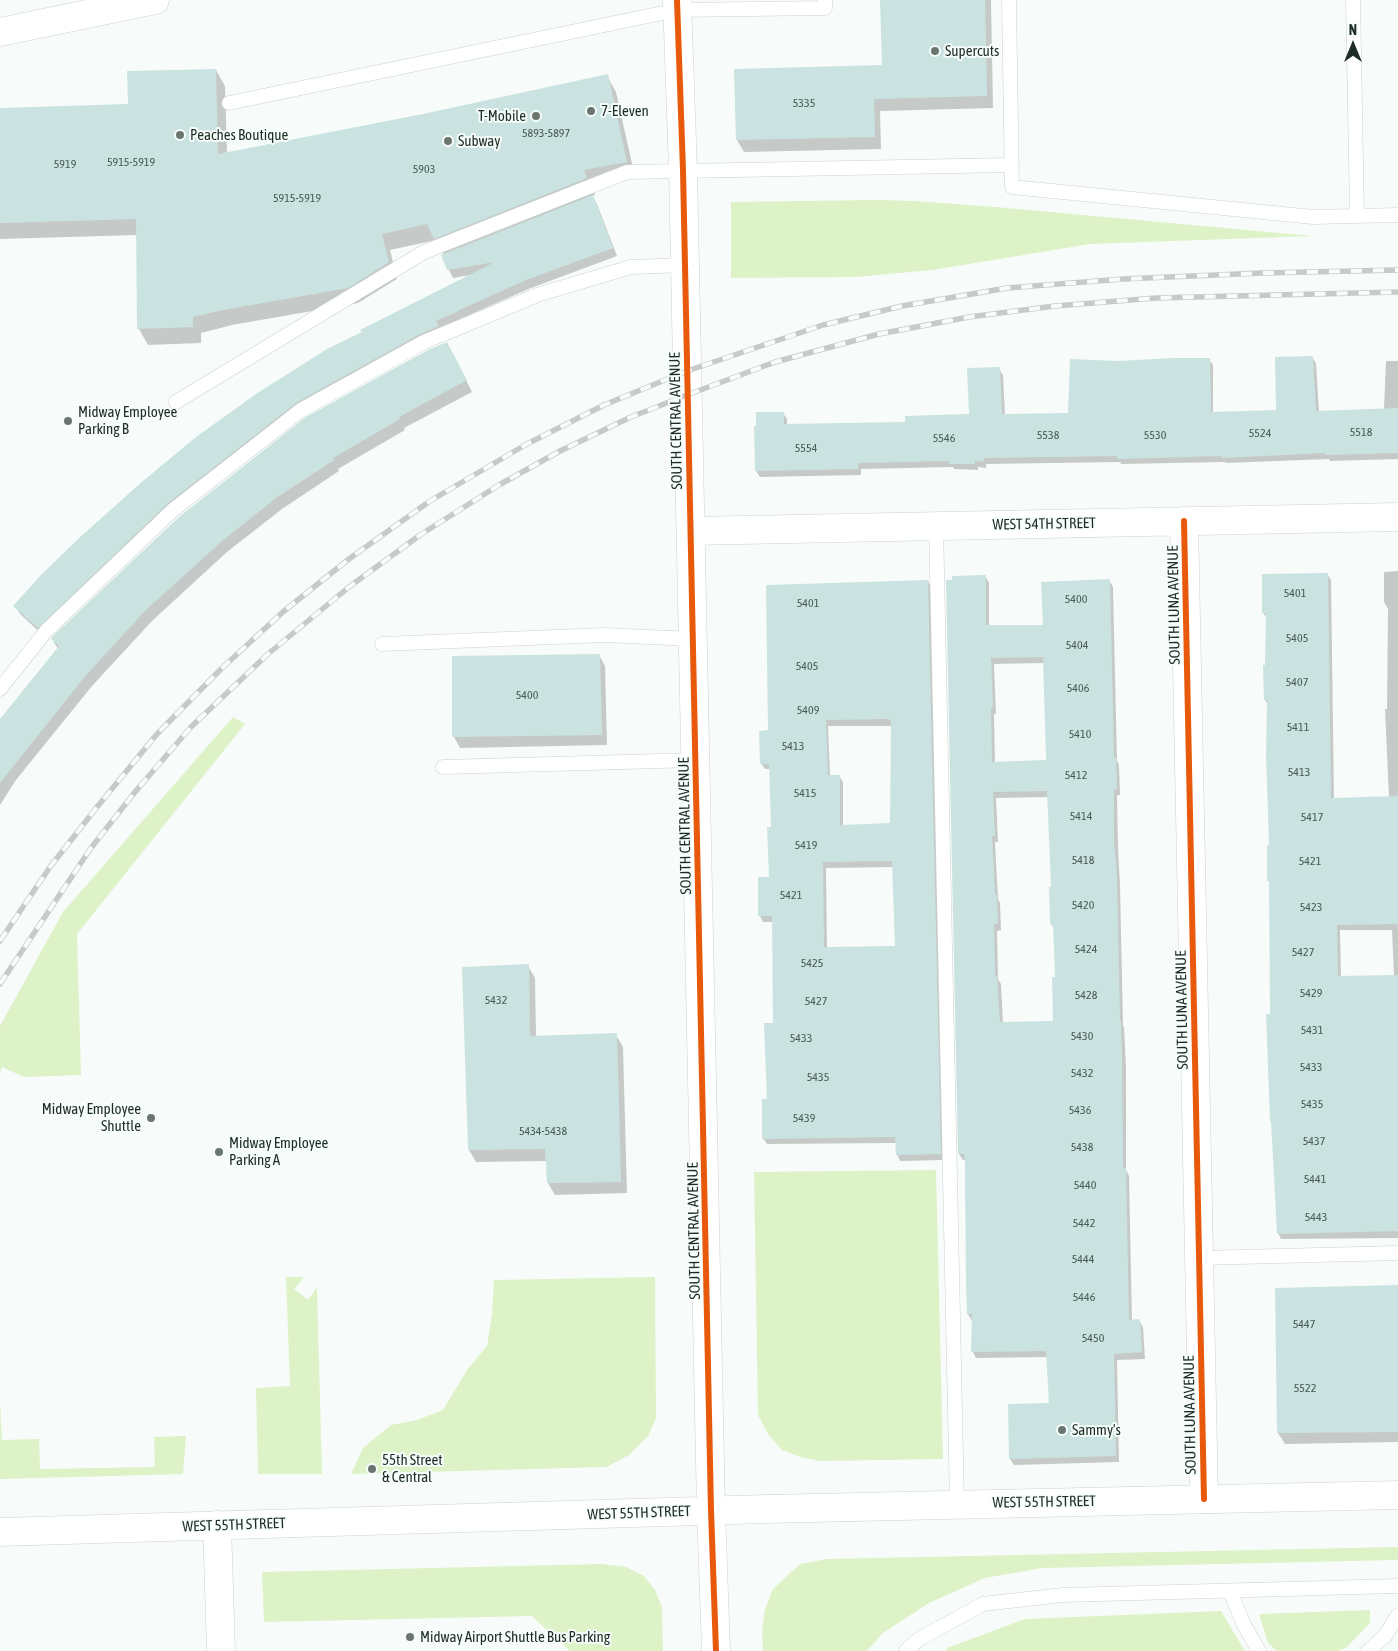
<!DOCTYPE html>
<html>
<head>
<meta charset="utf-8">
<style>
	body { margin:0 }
	#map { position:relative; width:1398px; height:1651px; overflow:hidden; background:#f7fcfa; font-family:"Asap Condensed",sans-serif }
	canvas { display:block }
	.north { position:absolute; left:1328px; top:20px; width:50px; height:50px; -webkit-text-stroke:4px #f6fdfa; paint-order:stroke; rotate:0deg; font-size:14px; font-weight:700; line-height:20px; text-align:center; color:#1e2c26 }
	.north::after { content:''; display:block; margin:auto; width:18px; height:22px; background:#1e2c26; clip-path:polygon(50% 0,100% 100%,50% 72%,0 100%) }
</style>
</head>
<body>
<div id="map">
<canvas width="1398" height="1651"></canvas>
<div class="north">N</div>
</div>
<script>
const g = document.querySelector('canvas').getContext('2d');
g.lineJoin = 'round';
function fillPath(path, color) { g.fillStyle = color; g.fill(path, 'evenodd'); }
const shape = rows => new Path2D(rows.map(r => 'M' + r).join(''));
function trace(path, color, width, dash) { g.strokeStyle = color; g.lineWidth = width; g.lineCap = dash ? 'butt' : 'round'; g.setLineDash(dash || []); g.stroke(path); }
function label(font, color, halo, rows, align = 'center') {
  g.font = font + ' "Asap Condensed",sans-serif'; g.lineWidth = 4; g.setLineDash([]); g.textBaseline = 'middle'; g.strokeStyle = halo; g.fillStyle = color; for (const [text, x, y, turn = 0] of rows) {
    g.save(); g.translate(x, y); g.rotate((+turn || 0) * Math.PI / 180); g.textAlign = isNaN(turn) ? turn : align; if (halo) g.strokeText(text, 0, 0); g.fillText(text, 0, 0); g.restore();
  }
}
const green = shape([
	[876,200,914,201,996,207,1312,236,1090,244,933,270,855,277,731,278,731,202],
	[233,717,245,724,77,934,81,1075,24,1077,2,1067,0,1073,0,1026,63,912],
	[936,1170,943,1459,820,1461,800,1457,782,1450,768,1434,758,1415,754,1172],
	[286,1277,304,1277,294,1289,308,1300,317,1287,322,1474,258,1474,256,1388,290,1386],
	[655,1277,656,1418,648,1436,629,1455,606,1467,351,1474,363,1448,391,1425,417,1420,443,1410,467,1370,487,1346,492,1314,494,1280],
	[0,1400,2,1440,39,1439,40,1469,155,1467,154,1437,186,1436,183,1474,0,1479],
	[1398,1547,1398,1560,1042,1568,985,1578,929,1603,883,1633,867,1651,763,1651,762,1631,765,1609,773,1589,800,1564,827,1559],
	[602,1564,626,1567,644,1576,655,1590,662,1607,663,1651,570,1651,532,1616,264,1622,262,1572],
	[1370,1610,1370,1623,1347,1647,1338,1651,1277,1651,1268,1643,1259,1614],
	[1221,1611,1245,1651,945,1651,947,1648,1025,1619]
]);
const shadow = shape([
	[882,0,991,0,993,108,880,111,881,149,744,152,737,140,735,70,883,66],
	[216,70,225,86,227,154,423,115,607,76,616,92,635,177,592,186,595,195,592,196,597,204,617,256,531,288,460,319,461,320,300,411,171,512,43,635,20,614,15,606,471,275,453,278,449,270,444,255,436,240,390,250,397,279,358,303,232,325,201,333,201,343,148,345,139,329,137,235,0,239,0,109,129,106],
	[453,354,472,392,404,428,405,430,338,469,339,471,282,509,227,552,152,621,92,686,16,780,0,805,0,722,58,649,52,639],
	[1312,357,1316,363,1319,412,1384,409,1386,361,1398,361,1398,459,1330,461,1329,459,1226,463,1225,462,1121,464,1120,462,986,464,986,468,978,467,978,470,954,469,953,467,861,469,861,475,760,477,756,471,783,413,787,419,787,426,906,423,970,416,999,369,1003,375,1005,415,1069,415,1119,362,1209,359,1213,365,1213,413,1278,411],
	[1398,571,1398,1238,1281,1239,1278,1233,1272,1015,1270,884,1268,880,1270,846,1268,705,1265,700,1265,666,1267,666,1267,619,1263,612,1327,574,1331,580,1334,799,1389,798,1385,709,1387,709,1388,609,1384,602,1384,572],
	[1340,930,1392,930,1394,976,1341,977],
	[985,576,989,583,989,627,1044,626,1109,580,1113,587,1117,761,1119,765,1120,795,1117,795,1118,848,1120,885,1123,1025,1124,1028,1126,1066,1126,1170,1129,1176,1132,1321,1139,1320,1143,1327,1145,1359,1117,1360,1119,1462,1014,1465,1010,1459,1050,1404,1048,1357,976,1358,973,1352,972,1321,968,1314,965,1160,963,1160,959,1154],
	[1044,663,1047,761,995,763,994,714,996,714,994,664],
	[1048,797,1052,888,1051,923,1055,930,1056,979,1054,1022,1003,1024,1001,984,998,979,997,931,1001,930,1000,903,998,899,995,842,998,842,996,798],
	[928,581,931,587,944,1160,900,1161,897,1154,897,1143,767,1144,763,1138,774,1024,773,922,763,922,760,916,770,878,772,828,770,769,765,769,761,763,769,731],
	[828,726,893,726,891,824,843,826,843,782,839,776,830,776],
	[893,867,897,948,827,949,826,868],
	[599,655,605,666,607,745,460,748,454,737,453,658],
	[528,966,535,978,536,1037,616,1035,623,1047,627,1193,555,1195,548,1183,547,1161,476,1162,469,1150,464,968],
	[1398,1287,1398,1442,1285,1444,1278,1433,1276,1289]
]);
const building = shape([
	[880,0,985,0,987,96,874,99,875,137,736,140,734,69,882,65],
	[216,69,218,154,423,114,608,74,627,162,584,170,587,178,434,239,427,224,382,234,389,262,348,288,223,310,193,317,193,327,137,329,136,219,0,223,0,108,128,104,127,71],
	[593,195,613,248,526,280,457,311,457,312,436,321,439,326,420,334,296,403,167,504,38,628,13,606,41,575,78,539,143,481,196,437,256,394,327,349,362,332,360,330,495,262,447,270,441,255],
	[447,342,467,380,399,417,400,419,333,458,334,460,276,498,222,541,146,610,86,675,0,783,0,719,59,646,51,639,53,636,179,517,306,417,428,350],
	[1313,356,1316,411,1398,408,1398,453,1325,455,1325,453,1221,458,1221,456,1117,459,1117,456,984,458,984,462,975,461,975,464,949,464,949,461,858,463,858,469,755,471,754,426,756,426,756,412,784,412,784,424,905,422,905,416,969,414,967,368,1000,367,1002,414,1068,413,1070,359,1119,361,1172,358,1210,358,1211,412,1276,410,1275,357],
	[1328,573,1331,798,1398,796,1398,924,1337,925,1338,976,1398,975,1398,1231,1277,1234,1271,1121,1270,1121,1266,1014,1270,1014,1269,880,1267,881,1267,845,1269,845,1266,755,1267,700,1264,700,1263,665,1265,665,1266,613,1262,613,1262,574],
	[986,575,986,625,1043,625,1041,582,1110,579,1114,758,1116,758,1117,789,1114,789,1114,841,1117,877,1120,1020,1121,1020,1122,1058,1123,1168,1126,1168,1129,1320,1140,1319,1142,1352,1114,1354,1116,1456,1009,1459,1008,1404,1049,1403,1046,1351,971,1352,972,1314,967,1314,966,1284,965,1164,964,1154,958,1154,946,580,952,580,952,576],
	[1043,657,1046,760,992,762,991,708,993,707,991,658],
	[1047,791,1051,887,1049,887,1050,924,1053,923,1055,977,1052,977,1053,1021,1000,1022,997,976,995,976,994,924,998,924,997,895,995,895,992,836,995,836,993,792],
	[928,580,941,1154,896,1155,895,1137,762,1139,762,1099,767,1099,764,1023,773,1023,772,916,758,916,758,877,769,877,767,827,771,827,769,764,760,764,759,731,768,730,766,585],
	[887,719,891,720,890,823,840,825,840,775,828,775,826,720],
	[892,861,895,946,824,947,823,862],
	[600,654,602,735,452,737,452,656],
	[529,964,530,1036,617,1033,621,1182,547,1183,545,1149,468,1150,462,967],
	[1398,1285,1398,1432,1277,1433,1275,1288]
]);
const service = shape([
	[1009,0,1012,187,1313,217,1398,215],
	[1353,0,1357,216],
	[229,103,677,10,825,8,825,0],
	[176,402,424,252,627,172,1012,165],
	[936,526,957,1504],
	[382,644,604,635,693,639],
	[0,689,47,630,173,510,301,410,424,342,540,294,631,267,685,265],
	[443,767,696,760],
	[1199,1258,1398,1253],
	[1230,1591,1244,1625,1259,1651],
	[906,1651,919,1639,983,1604,1063,1595,1398,1586],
	[1368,1651,1385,1636,1398,1615]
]);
const minor = shape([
	[1184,521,1204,1499],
	[691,531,1398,517],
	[217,1525,221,1651]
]);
const secondary = shape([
	[677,0,683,170,711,1510,716,1651],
	[0,32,155,0],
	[0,1532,766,1509,1398,1495]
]);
const rail = shape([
	[0,941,50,867,97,807,157,734,221,669,284,611,349,559,430,501,525,445,604,405,687,371,823,325,902,306,1007,288,1123,279,1262,273,1398,270],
	[0,984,91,848,135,792,191,727,268,654,349,587,420,535,499,485,560,451,631,417,687,395,775,362,879,334,969,317,1055,306,1156,298,1398,292]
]);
const cycleway = shape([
	[677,0,683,170,711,1510,716,1651],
	[1184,521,1204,1499]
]);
const markers = [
	[935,51,5,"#6a7570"],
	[591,111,5,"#6a7570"],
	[536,116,5,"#6a7570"],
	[180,135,5,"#6a7570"],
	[448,141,5,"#6a7570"],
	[68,421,5,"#6a7570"],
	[151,1118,5,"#6a7570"],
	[219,1152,5,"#6a7570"],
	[1062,1430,5,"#6a7570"],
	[372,1469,5,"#6a7570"],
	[410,1637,5,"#6a7570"]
];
const numberNames = [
	["5335",804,103],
	["5893-5897",546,133],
	["5915-5919",131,162],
	["5919",65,164],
	["5903",424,169],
	["5915-5919",297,198],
	["5518",1361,432],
	["5524",1260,433],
	["5538",1048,435],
	["5530",1155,435],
	["5546",944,438],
	["5554",806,448],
	["5401",1295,593],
	["5400",1076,599],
	["5401",808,603],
	["5405",1297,638],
	["5404",1077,645],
	["5405",807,666],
	["5407",1297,682],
	["5406",1078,688],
	["5400",527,695],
	["5409",808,710],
	["5411",1298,727],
	["5410",1080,734],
	["5413",793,746],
	["5413",1299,772],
	["5412",1076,775],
	["5415",805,793],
	["5414",1081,816],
	["5417",1312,817],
	["5419",806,845],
	["5418",1083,860],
	["5421",1310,861],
	["5421",791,895],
	["5420",1083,905],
	["5423",1311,907],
	["5424",1086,949],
	["5427",1303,952],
	["5425",812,963],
	["5429",1311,993],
	["5428",1086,995],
	["5432",496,1000],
	["5427",816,1001],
	["5431",1312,1030],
	["5430",1082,1036],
	["5433",801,1038],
	["5433",1311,1067],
	["5432",1082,1073],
	["5435",818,1077],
	["5435",1312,1104],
	["5436",1080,1110],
	["5439",804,1118],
	["5434-5438",543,1131],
	["5437",1314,1141],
	["5438",1082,1147],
	["5441",1315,1179],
	["5440",1085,1185],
	["5443",1316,1217],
	["5442",1084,1223],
	["5444",1083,1259],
	["5446",1084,1297],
	["5447",1304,1324],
	["5450",1093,1338],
	["5522",1305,1388]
];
const poiNames = [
	["Supercuts",945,51],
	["7-Eleven",601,111],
	["T-Mobile",526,116,"right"],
	["Peaches Boutique",190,135],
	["Subway",458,141],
	["Midway Employee",78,412],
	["Parking B",78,429],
	["Midway Employee",141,1109,"right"],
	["Shuttle",141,1126,"right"],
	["Midway Employee",229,1143],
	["Parking A",229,1160],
	["Sammy’s",1072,1430],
	["55th Street",382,1460],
	["& Central",382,1477],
	["Midway Airport Shuttle Bus Parking",420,1637]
];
const streetNames = [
	["SOUTH CENTRAL AVENUE",676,421,-91],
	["WEST 54TH STREET",1044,524,-1],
	["SOUTH LUNA AVENUE",1174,605,-91],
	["SOUTH CENTRAL AVENUE",685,826,-91],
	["SOUTH LUNA AVENUE",1182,1010,-91],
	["SOUTH CENTRAL AVENUE",694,1231,-91],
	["SOUTH LUNA AVENUE",1190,1415,-91],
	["WEST 55TH STREET",1044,1502,-1],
	["WEST 55TH STREET",639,1513,-2],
	["WEST 55TH STREET",234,1525,-2]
];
fillPath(green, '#ddf2c7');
fillPath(shadow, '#0003');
fillPath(building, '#cae3e0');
trace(service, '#c9d2cf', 15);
trace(minor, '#c9d2cf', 29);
trace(secondary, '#c9d2cf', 29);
trace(service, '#fefffe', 14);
trace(minor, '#fefffe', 28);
trace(secondary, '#fefffe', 28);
trace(rail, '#c8caca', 5.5);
trace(rail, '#f6fdfa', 4, [11]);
trace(cycleway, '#e8590c', 6);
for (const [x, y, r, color] of markers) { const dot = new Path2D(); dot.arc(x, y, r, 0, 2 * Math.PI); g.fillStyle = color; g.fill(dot); trace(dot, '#f6fdfa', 2); }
label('12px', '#495a54', null, numberNames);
label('15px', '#1e2c26', '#f6fdfa', poiNames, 'left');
label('15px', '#1e2c26', '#f6fdfa', streetNames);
</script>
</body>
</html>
